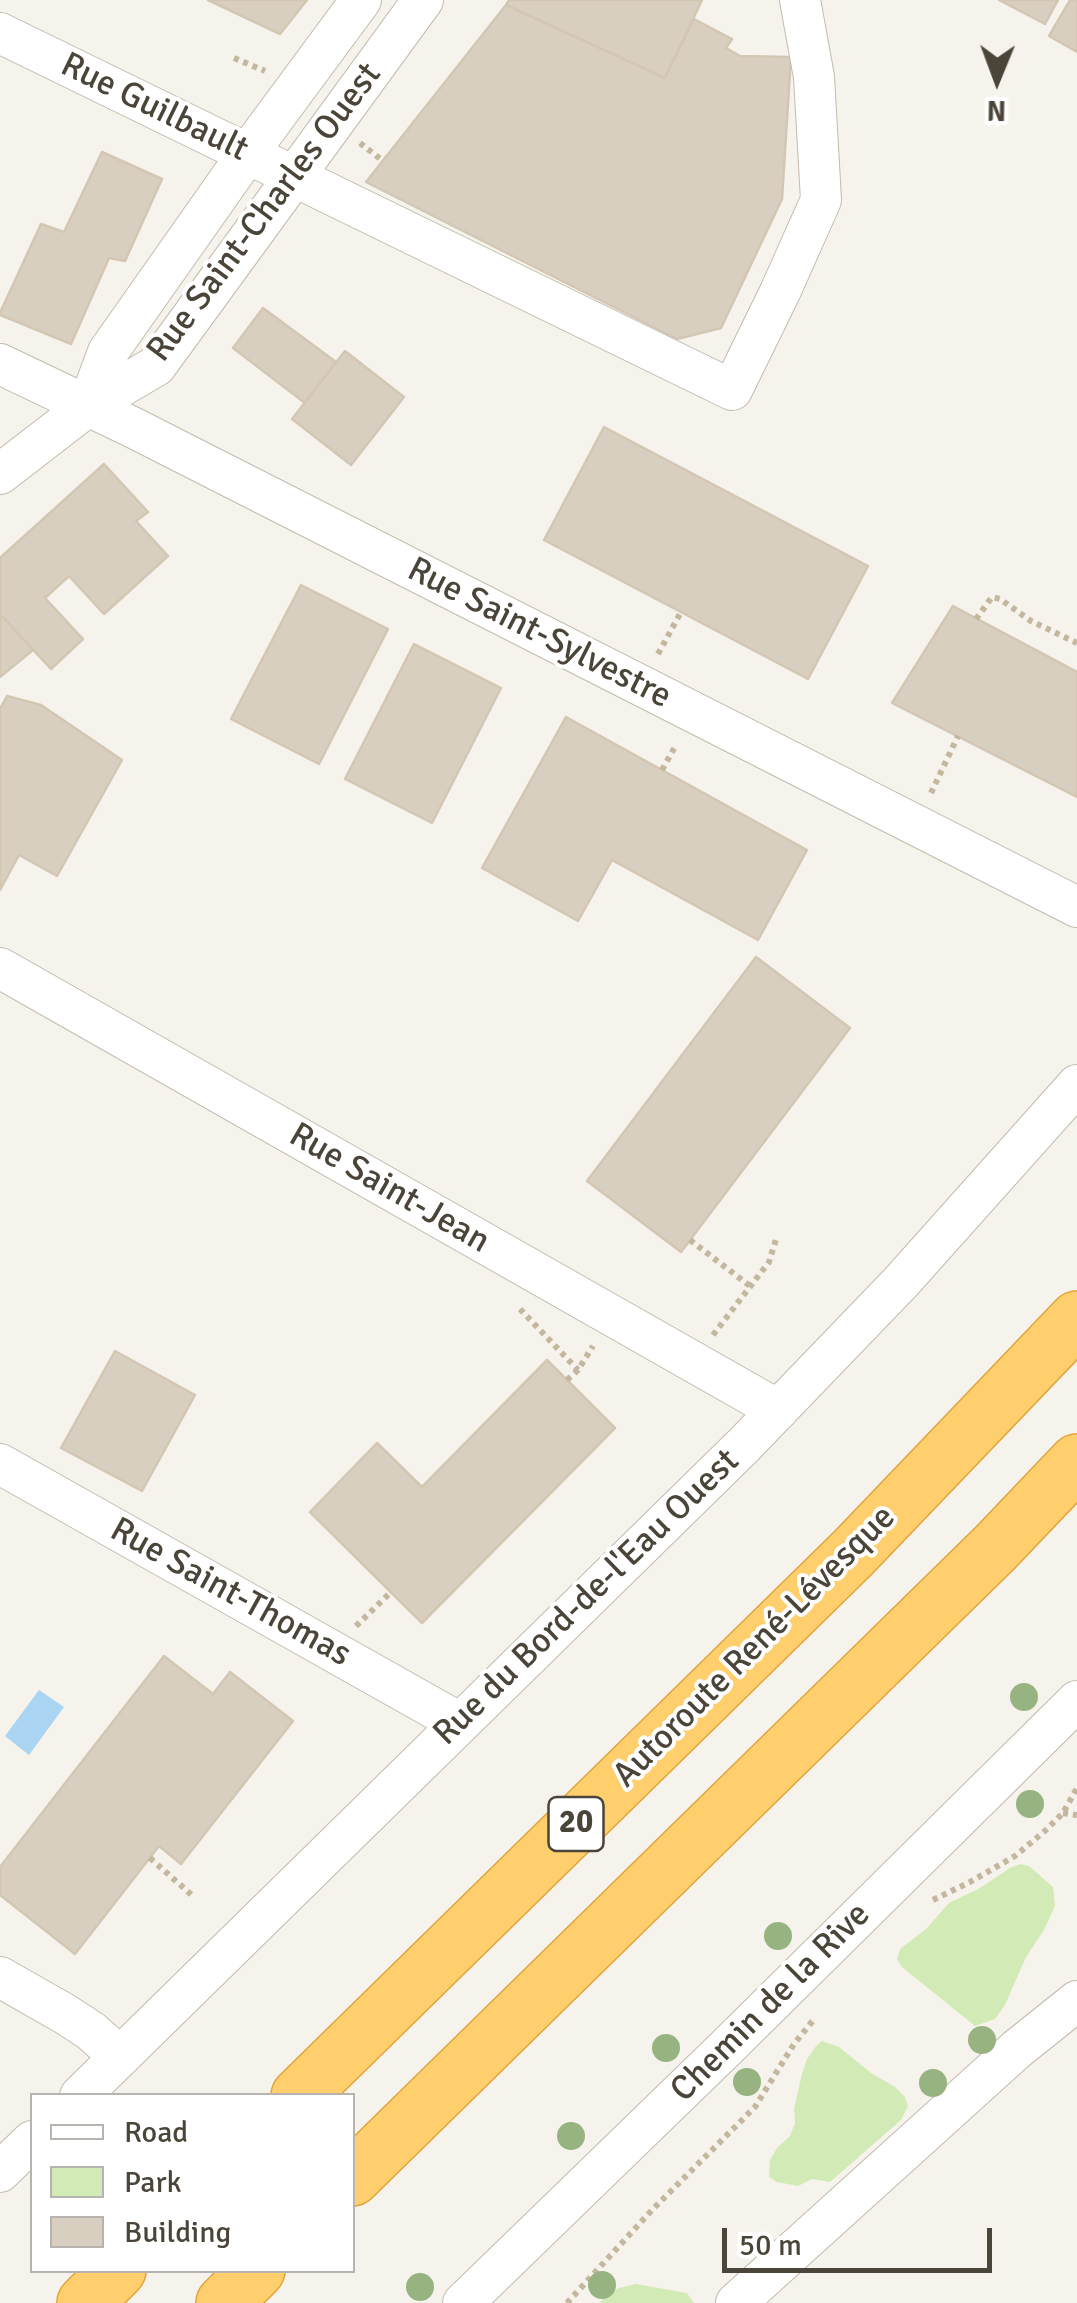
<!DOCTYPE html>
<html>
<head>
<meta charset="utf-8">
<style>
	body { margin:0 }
	#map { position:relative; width:1077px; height:2303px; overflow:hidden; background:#f6f3ec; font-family:Signika,sans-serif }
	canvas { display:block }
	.legend { position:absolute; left:30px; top:2093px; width:325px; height:180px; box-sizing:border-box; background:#fff; border:2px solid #b7b4b0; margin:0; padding:12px 18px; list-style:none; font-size:30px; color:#4b4439 }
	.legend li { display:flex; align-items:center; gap:20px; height:50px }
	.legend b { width:50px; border:2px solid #b7b4b0 }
	.north { position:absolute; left:947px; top:30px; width:100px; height:100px; -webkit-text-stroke:8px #fff; paint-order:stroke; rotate:181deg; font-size:28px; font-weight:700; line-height:40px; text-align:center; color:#4b4439 }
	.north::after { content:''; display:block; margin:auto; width:35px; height:45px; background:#4b4439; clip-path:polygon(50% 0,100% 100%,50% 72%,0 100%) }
	.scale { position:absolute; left:722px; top:2228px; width:270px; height:45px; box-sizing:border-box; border:5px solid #4b4439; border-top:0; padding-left:12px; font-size:30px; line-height:35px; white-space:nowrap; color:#4b4439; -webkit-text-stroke:8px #fff; paint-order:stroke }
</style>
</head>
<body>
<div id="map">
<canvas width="1077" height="2303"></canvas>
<ul class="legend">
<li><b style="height:12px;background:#fff"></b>Road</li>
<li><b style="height:28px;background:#d2eab5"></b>Park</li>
<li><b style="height:28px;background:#d8cfc1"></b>Building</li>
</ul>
<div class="north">N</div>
<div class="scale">50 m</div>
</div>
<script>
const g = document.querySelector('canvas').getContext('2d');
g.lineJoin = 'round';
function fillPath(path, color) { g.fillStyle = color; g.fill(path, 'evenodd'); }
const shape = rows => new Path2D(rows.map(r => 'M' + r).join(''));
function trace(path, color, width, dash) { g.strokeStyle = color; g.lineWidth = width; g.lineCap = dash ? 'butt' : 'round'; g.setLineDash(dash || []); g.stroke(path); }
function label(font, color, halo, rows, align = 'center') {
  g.font = font + ' Signika,sans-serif'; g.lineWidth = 8; g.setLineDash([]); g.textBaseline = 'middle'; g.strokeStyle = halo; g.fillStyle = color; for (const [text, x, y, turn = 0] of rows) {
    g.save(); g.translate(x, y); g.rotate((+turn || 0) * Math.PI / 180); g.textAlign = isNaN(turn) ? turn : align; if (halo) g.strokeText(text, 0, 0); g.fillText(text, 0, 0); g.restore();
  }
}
const green = shape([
	[1020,1864,1029,1866,1053,1887,1055,1906,1044,1930,1026,1957,1005,2005,995,2019,975,2026,902,1967,897,1959,900,1949,926,1929,949,1903,980,1888,1010,1868],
	[822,2041,839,2047,871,2073,895,2087,905,2097,908,2106,901,2120,830,2182,812,2179,798,2186,777,2182,769,2177,770,2160,777,2148,790,2136,795,2123,794,2109,802,2074,807,2059,816,2046],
	[636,2284,687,2293,694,2303,600,2303,605,2296,619,2288]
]);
const water = shape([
	[39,1690,64,1707,29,1755,5,1736]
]);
const building = shape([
	[208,0,307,0,280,34,208,0],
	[509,0,702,0,665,78,506,5,509,0],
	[999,0,1058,0,1045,24,999,0],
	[1070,0,1077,0,1077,52,1049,36,1070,0],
	[506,5,665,78,694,19,732,39,726,48,740,56,791,57,782,199,721,328,677,339,366,182,506,5],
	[102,152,162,179,125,261,109,258,71,344,0,315,0,313,41,224,64,232,102,152],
	[263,308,336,362,305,403,233,348,263,308],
	[345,351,404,397,351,465,292,419,345,351],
	[604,427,868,566,808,679,544,540,604,427],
	[104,464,148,512,136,521,168,556,104,614,69,576,45,598,83,639,51,669,0,614,0,558,104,464],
	[301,585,388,629,319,764,231,719,301,585],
	[953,606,1077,672,1077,797,892,703,953,606],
	[0,614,33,650,0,677,0,614],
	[414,644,501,688,432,823,345,779,414,644],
	[7,696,41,705,122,760,57,876,19,855,0,890,0,709,7,696],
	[566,717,807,850,758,940,612,860,578,921,482,868,566,717],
	[756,957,850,1028,681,1252,587,1181,756,957],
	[115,1351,195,1395,142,1491,61,1448,115,1351],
	[547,1360,615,1428,422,1623,310,1512,377,1443,422,1487,547,1360],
	[164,1656,213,1694,230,1672,293,1721,181,1864,159,1846,75,1954,0,1895,0,1867,164,1656]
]);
const path = shape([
	[234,58,265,71],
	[360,143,383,161],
	[976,619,992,597,1000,599,1031,621,1077,643],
	[658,654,681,612],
	[662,770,676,745],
	[931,793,958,736],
	[690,1240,750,1286],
	[520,1309,578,1370],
	[713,1335,769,1262,777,1236],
	[567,1380,578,1370,593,1346],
	[356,1626,391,1592],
	[1063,1813,1077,1815],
	[150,1858,194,1897],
	[933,1900,970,1882,1015,1856,1046,1830,1063,1813,1077,1788],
	[567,2303,652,2210,755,2107,794,2044,815,2018]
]);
const minor = shape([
	[0,33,732,390,780,292,821,200,814,77,800,0],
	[0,364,132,427,1077,907],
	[88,406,108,352,248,153,361,0],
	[0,474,88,406,156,366,423,0],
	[0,968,778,1410],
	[0,1464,460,1723],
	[0,1977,65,2014,91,2031,119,2056],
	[80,2096,744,1445,901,1282,1077,1085],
	[0,2172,32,2141],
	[463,2303,727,2047,1077,1701],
	[736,2303,1017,2049,1077,2001]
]);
const highway = shape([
	[299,2096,853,1553,1077,1319],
	[352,2178,996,1547,1077,1462],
	[85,2303,118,2270],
	[224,2303,257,2270]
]);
const trees = [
	[1024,1697],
	[1030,1804],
	[778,1936],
	[982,2040],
	[666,2048],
	[747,2082],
	[933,2083],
	[571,2136],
	[602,2285],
	[420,2287]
];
const shields = [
	[576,1824,55]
];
const shieldNames = [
	["20",576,1824]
];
const streetNames = [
	["Rue Guilbault",154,108,26],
	["Rue Saint-Charles Ouest",265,213,-53],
	["Rue Saint-Sylvestre",539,634,27],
	["Rue Saint-Jean",389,1189,30],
	["Rue Saint-Thomas",230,1593,29],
	["Rue du Bord-de-l'Eau Ouest",587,1598,-44],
	["Autoroute René-Lévesque",755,1647,-45],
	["Chemin de la Rive",771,2003,-45]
];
fillPath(green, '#d2eab5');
fillPath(water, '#a9d4f2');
fillPath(building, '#d8cfc1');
trace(building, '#d3c7b4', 2.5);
trace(minor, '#c2bbae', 42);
trace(highway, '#e0a43c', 58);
trace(path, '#c4b79f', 6, [5, 5]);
trace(minor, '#fff', 40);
trace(highway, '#ffcf6e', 55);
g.fillStyle = '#97b381';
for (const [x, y] of trees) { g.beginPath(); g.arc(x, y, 14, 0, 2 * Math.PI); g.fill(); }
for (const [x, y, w] of shields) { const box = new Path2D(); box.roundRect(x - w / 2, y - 27, w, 54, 8); g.fillStyle = '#fff'; g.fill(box); trace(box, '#4b4439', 2.5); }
label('bold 32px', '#4b4439', null, shieldNames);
label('35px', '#4b4439', '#fff', streetNames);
</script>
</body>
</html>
